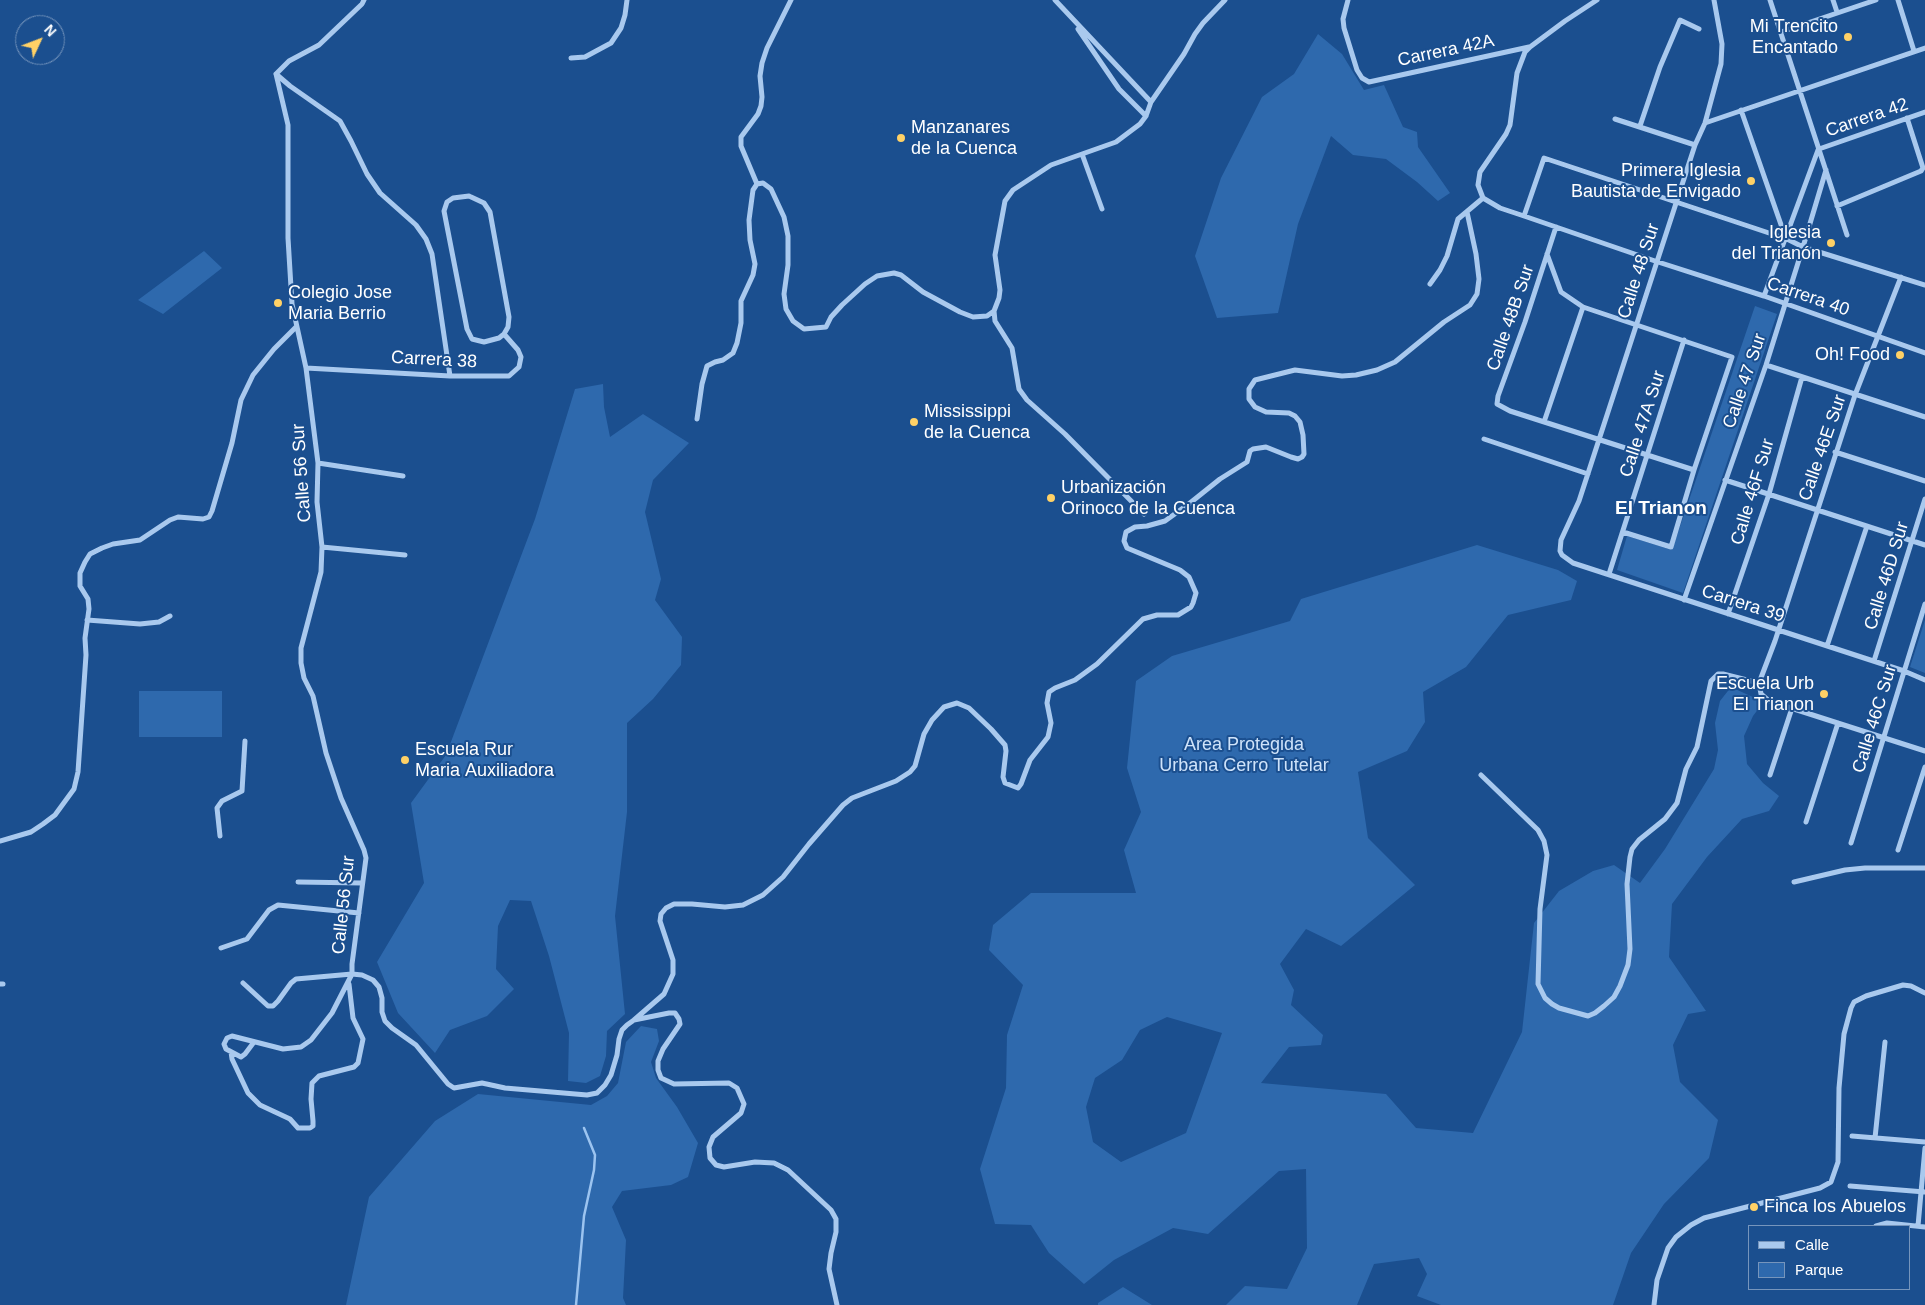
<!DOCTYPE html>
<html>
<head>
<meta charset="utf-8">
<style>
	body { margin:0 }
	#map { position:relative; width:1925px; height:1305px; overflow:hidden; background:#1b4f8f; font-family:Helvetica,sans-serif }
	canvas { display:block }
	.legend { position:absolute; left:1748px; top:1225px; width:162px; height:65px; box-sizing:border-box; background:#1b4f8f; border:1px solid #7695bc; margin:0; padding:6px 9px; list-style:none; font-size:15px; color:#fff }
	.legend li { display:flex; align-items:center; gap:10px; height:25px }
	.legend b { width:25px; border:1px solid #7695bc }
	.north { position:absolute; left:15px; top:15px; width:50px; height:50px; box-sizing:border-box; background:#1b4f8f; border:1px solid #7695bc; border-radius:50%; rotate:47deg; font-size:14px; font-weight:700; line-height:20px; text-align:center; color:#fff }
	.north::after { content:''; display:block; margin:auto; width:18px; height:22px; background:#ffd166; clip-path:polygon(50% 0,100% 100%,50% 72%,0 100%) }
</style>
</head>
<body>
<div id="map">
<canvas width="1925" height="1305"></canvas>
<ul class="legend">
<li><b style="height:6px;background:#a9c9ee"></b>Calle</li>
<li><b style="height:14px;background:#2e69ad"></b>Parque</li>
</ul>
<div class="north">N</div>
</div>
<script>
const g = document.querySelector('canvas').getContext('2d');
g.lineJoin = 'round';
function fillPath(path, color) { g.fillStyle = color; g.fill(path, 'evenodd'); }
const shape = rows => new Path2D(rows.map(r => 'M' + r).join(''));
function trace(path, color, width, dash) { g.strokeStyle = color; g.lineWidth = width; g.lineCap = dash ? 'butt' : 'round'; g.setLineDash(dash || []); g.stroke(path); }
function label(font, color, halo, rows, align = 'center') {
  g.font = font + ' Helvetica,sans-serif'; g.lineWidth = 4; g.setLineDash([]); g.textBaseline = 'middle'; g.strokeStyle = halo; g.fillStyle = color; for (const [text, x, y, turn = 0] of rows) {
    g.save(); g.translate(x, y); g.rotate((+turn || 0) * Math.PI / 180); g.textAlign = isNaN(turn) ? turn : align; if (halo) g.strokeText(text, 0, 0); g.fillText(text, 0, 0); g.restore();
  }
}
const green = shape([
	[1318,34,1342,54,1364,90,1384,85,1403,127,1417,132,1418,147,1450,193,1438,201,1417,182,1386,159,1353,155,1331,136,1298,224,1278,313,1217,318,1195,256,1221,178,1262,97,1294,74],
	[204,251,222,268,163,314,138,300],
	[1755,306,1777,314,1683,593,1617,570,1627,536,1672,550],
	[603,384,604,407,610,437,643,414,689,443,653,480,645,512,661,579,655,600,682,637,681,665,653,699,627,723,627,812,615,916,625,1014,607,1031,606,1056,600,1076,586,1083,568,1081,569,1033,549,956,531,901,510,900,498,926,496,969,514,989,487,1016,450,1030,435,1053,398,1013,377,962,424,883,411,803,446,755,535,519,575,389],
	[1477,545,1558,570,1577,581,1571,600,1508,615,1466,667,1423,692,1425,722,1407,751,1358,772,1368,838,1415,885,1341,946,1306,929,1280,964,1294,990,1291,1005,1323,1035,1321,1045,1289,1047,1261,1083,1386,1094,1416,1128,1473,1133,1522,1032,1534,923,1559,891,1593,871,1614,865,1640,883,1665,849,1714,769,1718,750,1715,723,1720,701,1731,687,1757,699,1762,704,1753,716,1744,736,1747,764,1763,783,1779,796,1769,811,1742,819,1707,857,1672,904,1669,957,1706,1011,1688,1014,1673,1045,1680,1082,1718,1120,1709,1158,1664,1204,1631,1253,1613,1305,1441,1305,1417,1296,1427,1274,1419,1258,1374,1264,1357,1305,1226,1305,1245,1286,1287,1289,1307,1248,1306,1169,1279,1171,1208,1234,1173,1228,1114,1260,1084,1284,1049,1253,1031,1225,995,1224,980,1169,1006,1088,1007,1035,1023,985,989,950,993,925,1031,893,1136,893,1124,850,1141,812,1127,768,1136,681,1172,656,1290,621,1301,599],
	[1167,1017,1222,1033,1186,1133,1121,1162,1093,1142,1086,1107,1095,1078,1122,1060,1140,1030],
	[1925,620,1925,673,1910,667],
	[139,691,222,691,222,737,139,737],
	[641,1026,657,1029,659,1041,651,1062,656,1078,677,1107,698,1143,688,1177,671,1185,622,1191,612,1207,626,1240,623,1298,626,1305,346,1305,369,1197,435,1121,478,1094,591,1105,607,1096,618,1083,626,1042],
	[1123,1287,1152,1305,1098,1305,1098,1303]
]);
const stream = shape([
	[576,1305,584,1216,594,1170,595,1155,584,1128]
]);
const minor = shape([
	[1055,0,1151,102],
	[1348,0,1343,19,1344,28,1357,70,1362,78,1369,82,1529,47],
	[1597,0,1565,21,1530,47,1525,52,1517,73,1510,125,1506,134,1480,172,1478,185,1483,198,1500,208,1524,216,1655,261,1764,296,1925,353],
	[1714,0,1722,44,1721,64,1705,123,1695,145,1579,501,1561,540,1560,551,1562,555,1573,563,1904,671,1925,680],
	[1770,0,1847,235],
	[1833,0,1837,12],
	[1898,0,1914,51],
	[1078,29,1119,89,1146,116],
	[1781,32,1876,0],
	[571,58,585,57,611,43,621,28,625,15,627,0],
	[276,74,290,86,340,121,351,141,367,174,380,193,416,225,426,239,432,254,450,376],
	[1741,110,1786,239],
	[1615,119,1695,145],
	[1705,123,1925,48],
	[1640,126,1660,67,1680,20,1699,29],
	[1819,149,1925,112],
	[1082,154,1102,209],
	[757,184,741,146,741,137,758,114,761,106,762,97,760,76,762,63,767,48,791,0],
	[469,196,484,203,490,212,509,317,508,327,504,334,499,338,484,342,472,339,467,329,444,211,447,202,453,198,469,196],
	[1837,206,1921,171,1923,168,1907,118],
	[1524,216,1544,158,1787,239,1803,247,1925,285],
	[1556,227,1525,322,1498,396,1497,404,1510,411,1694,470],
	[1547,254,1561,292,1583,307,1732,357,1694,470,1671,547,1623,532],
	[1901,277,1855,395,1775,641,1759,683,1761,694,1769,701,1925,751],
	[1430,284,1440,270,1447,256,1458,219,1483,198],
	[1764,296,1818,150],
	[994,311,995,321,1012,348,1019,389,1027,400,1065,434,1144,514],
	[1766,365,1925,417],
	[306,368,450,376,509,376,519,367,521,357,518,350,504,334],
	[697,419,702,384,707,366,715,362,723,360,733,353,737,343,741,323,741,301,753,275,755,264,750,240,749,220,753,190,757,184,763,183,771,189,784,217,788,236,788,265,784,294,786,309,793,321,804,329,826,327,831,317,842,305,865,284,877,276,894,273,901,275,923,292,960,312,973,317,987,316,994,311,999,298,1000,290,995,255,1005,201,1013,190,1051,165,1116,142,1140,124,1146,116,1151,102,1184,54,1195,34,1203,23,1225,0],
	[1544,422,1583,307],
	[1484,439,1588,474],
	[1835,452,1925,481],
	[318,463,403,476],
	[1725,480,1925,545],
	[322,547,405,555],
	[1609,574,1684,340],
	[1684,600,1766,365,1803,247,1826,170],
	[1728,614,1769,494,1802,377],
	[87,620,140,624,159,622,170,616],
	[1827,646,1867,526],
	[1874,661,1925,499],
	[1481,775,1538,830,1544,841,1547,855,1540,909,1538,984,1545,998,1552,1004,1559,1008,1588,1016,1595,1013,1604,1006,1614,997,1620,986,1628,965,1630,949,1627,884,1630,857,1632,849,1639,840,1665,819,1677,803,1686,769,1697,747,1711,681,1718,674,1723,674,1759,683],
	[1770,775,1792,708],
	[1806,822,1838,723],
	[220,836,217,808,222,801,242,791,245,741],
	[0,841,31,832,43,824,55,815,74,789,78,772,86,655,85,638,89,609,88,599,80,586,80,573,85,562,90,554,102,548,113,544,140,540,170,520,178,517,203,519,209,517,212,511,232,443,241,400,253,375,274,349,296,327],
	[1851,843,1925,604],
	[1898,850,1925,767],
	[298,882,362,883],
	[1794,882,1845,870,1865,868,1925,868],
	[221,948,247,939,269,910,278,905,359,913],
	[243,983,268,1006,273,1006,278,1001,291,983,296,979,352,974,362,975,373,980,379,987,382,998,382,1012,385,1021,392,1028,416,1045,448,1084,454,1088,482,1083,505,1088,587,1095,597,1093,605,1085,611,1075,617,1055,619,1039,622,1030,627,1025,634,1020,669,1013,675,1013,679,1019,680,1024,663,1049,658,1061,658,1070,661,1078,674,1084,729,1083,737,1088,744,1104,741,1113,713,1137,709,1147,710,1158,716,1165,724,1167,755,1162,774,1163,788,1170,831,1210,836,1219,836,1232,831,1253,829,1269,837,1305],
	[0,984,3,984],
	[634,1020,664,994,673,974,673,960,660,921,661,914,666,908,674,904,692,904,725,907,743,905,763,895,783,877,809,844,843,805,852,798,896,781,910,772,915,766,924,734,932,720,944,707,957,703,969,708,991,729,1005,745,1006,751,1003,777,1005,783,1018,788,1021,784,1030,760,1048,737,1051,723,1047,703,1049,692,1055,688,1075,680,1097,664,1143,619,1157,615,1178,615,1191,607,1193,603,1196,593,1189,577,1180,570,1127,548,1124,541,1126,532,1135,527,1147,526,1165,521,1190,503,1220,479,1247,462,1250,451,1253,449,1266,447,1291,457,1298,459,1302,457,1304,454,1303,435,1300,422,1295,416,1289,413,1266,412,1255,407,1249,399,1249,389,1255,380,1295,370,1342,376,1356,375,1377,370,1395,362,1444,322,1470,305,1477,294,1479,279,1476,254,1467,212],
	[254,1042,245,1054,241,1057,226,1049,224,1044,227,1038,232,1036,283,1049,301,1047,311,1040,332,1013,352,974,352,964,366,858,364,850,341,798,326,753,313,696,304,678,301,663,301,648,321,572,322,547,317,502,318,463,306,368,292,304,288,238,288,125,276,74,289,61,319,45,362,4,364,0],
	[231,1052,232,1059,248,1093,260,1105,290,1119,298,1128,310,1128,313,1126,313,1121,311,1099,312,1083,319,1076,354,1067,358,1063,363,1039,353,1018,349,984],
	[1852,1136,1925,1142],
	[1875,1138,1885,1042],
	[1850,1186,1925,1192],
	[1876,1226,1887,1223,1925,1227],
	[1918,1226,1925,1148],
	[1654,1305,1657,1280,1668,1248,1676,1237,1691,1225,1704,1218,1820,1188,1831,1182,1838,1162,1839,1088,1844,1034,1851,1008,1854,1002,1866,996,1903,985,1911,986,1925,993]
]);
const markers = [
	[1848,37,5,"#ffd166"],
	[901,138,5,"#ffd166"],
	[1751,181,5,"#ffd166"],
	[1831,243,5,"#ffd166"],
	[278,303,5,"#ffd166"],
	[1900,355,5,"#ffd166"],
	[914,422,5,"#ffd166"],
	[1051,498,5,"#ffd166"],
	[1824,694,5,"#ffd166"],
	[405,760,5,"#ffd166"],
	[1754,1207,5,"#ffd166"]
];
const poiNames = [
	["Mi Trencito",1838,27,"right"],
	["Encantado",1838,48,"right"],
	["Manzanares",911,128],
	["de la Cuenca",911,149],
	["Primera Iglesia",1741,171,"right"],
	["Bautista de Envigado",1741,192,"right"],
	["Iglesia",1821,233,"right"],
	["del Trianón",1821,254,"right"],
	["Colegio Jose",288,293],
	["Maria Berrio",288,314],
	["Oh! Food",1890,355,"right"],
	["Mississippi",924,412],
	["de la Cuenca",924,433],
	["Urbanización",1061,488],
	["Orinoco de la Cuenca",1061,509],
	["Escuela Urb",1814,684,"right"],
	["El Trianon",1814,705,"right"],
	["Escuela Rur",415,750],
	["Maria Auxiliadora",415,771],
	["Finca los Abuelos",1764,1207]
];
const streetNames = [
	["Carrera 42A",1446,51,-12],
	["Carrera 42",1867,118,-19],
	["Calle 48 Sur",1639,271,-72],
	["Carrera 40",1808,297,19],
	["Calle 48B Sur",1511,318,-71],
	["Carrera 38",434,360,3],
	["Calle 47 Sur",1745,381,-71],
	["Calle 47A Sur",1643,424,-72],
	["Calle 46E Sur",1823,448,-71],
	["Calle 56 Sur",302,473,-94],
	["Calle 46F Sur",1753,492,-73],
	["Calle 46D Sur",1887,576,-73],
	["Carrera 39",1743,604,18],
	["Calle 46C Sur",1875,719,-73],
	["Calle 56 Sur",344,905,-84]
];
const parkNames = [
	["Area Protegida",1244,745],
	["Urbana Cerro Tutelar",1244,766]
];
const neighbourhoodNames = [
	["El Trianon",1661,509]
];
fillPath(green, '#2e69ad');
trace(stream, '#9cc4f0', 2.5);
trace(minor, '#a9c9ee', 5);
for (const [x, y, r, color] of markers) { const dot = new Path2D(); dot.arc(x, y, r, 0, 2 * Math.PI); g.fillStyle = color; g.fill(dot); trace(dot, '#1b4f8f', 2); }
label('18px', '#fff', '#1b4f8f', poiNames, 'left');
label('18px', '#fff', '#1b4f8f', streetNames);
label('18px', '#cfe3fa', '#1b4f8f', parkNames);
label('bold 19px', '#fff', '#1b4f8f', neighbourhoodNames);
</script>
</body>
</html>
